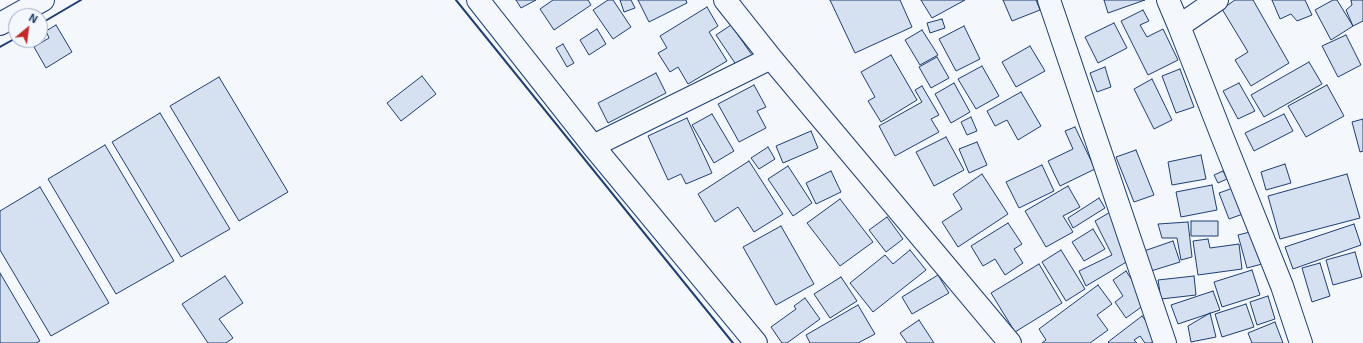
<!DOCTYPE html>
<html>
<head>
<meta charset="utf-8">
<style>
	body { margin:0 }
	#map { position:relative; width:1363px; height:343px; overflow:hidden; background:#f4f7fb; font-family:"Exo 2",sans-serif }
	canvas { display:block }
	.north { position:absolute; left:8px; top:8px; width:40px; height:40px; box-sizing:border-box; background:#f4f7fb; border:1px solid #9eadc5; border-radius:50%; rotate:29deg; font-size:11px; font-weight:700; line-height:16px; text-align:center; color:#1d3f73 }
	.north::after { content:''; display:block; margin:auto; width:14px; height:18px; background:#c62828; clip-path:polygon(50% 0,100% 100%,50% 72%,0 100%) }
</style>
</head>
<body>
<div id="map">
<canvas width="1363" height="343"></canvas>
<div class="north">N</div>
</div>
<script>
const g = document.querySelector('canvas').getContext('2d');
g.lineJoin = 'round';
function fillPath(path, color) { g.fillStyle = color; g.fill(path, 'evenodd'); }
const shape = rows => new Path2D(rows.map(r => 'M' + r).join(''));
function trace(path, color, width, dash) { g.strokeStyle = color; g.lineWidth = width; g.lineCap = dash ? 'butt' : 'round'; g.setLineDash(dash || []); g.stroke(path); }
const building = shape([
	[516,0,536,0,521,8,516,0],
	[553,0,588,0,591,5,554,30,540,9,553,0],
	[608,0,613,0,631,27,613,39,593,10,608,0],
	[620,0,631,0,635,8,624,12,620,0],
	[638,0,686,0,687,3,649,22,638,0],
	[830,0,900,0,912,27,855,53,830,0],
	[921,0,965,0,932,18,921,0],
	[1003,0,1036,0,1040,10,1012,21,1003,0],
	[1104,0,1145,0,1108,13,1104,0],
	[1235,0,1253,0,1289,63,1251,86,1235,60,1248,52,1222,9,1235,0],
	[1272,0,1305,0,1312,15,1297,21,1291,14,1280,19,1272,0],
	[1333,0,1337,0,1353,26,1331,40,1315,10,1333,0],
	[1351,0,1363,0,1363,21,1353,26,1346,10,1352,5,1351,0],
	[707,7,718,26,709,32,727,61,688,84,678,67,670,72,658,53,667,48,660,36,707,7],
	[1143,10,1149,21,1140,25,1147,37,1163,29,1178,60,1148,75,1121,21,1143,10],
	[942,19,945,28,930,33,927,23,942,19],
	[1114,23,1127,48,1098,63,1085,37,1114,23],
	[56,25,72,52,46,68,34,47,49,38,46,31,56,25],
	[731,25,752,55,737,66,716,35,731,25],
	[964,26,980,59,956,71,939,39,964,26],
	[597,29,606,44,589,55,580,40,597,29],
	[922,30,938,55,920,65,905,40,922,30],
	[1346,35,1361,65,1338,77,1322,46,1346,35],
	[563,44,574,63,567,67,556,48,563,44],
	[1030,46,1045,71,1016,87,1002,62,1030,46],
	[891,55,917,100,881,122,868,101,875,97,861,72,891,55],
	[937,57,949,78,931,88,919,67,937,57],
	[1309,62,1322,84,1264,117,1251,95,1309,62],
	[982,66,999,96,976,109,958,79,982,66],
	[1105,67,1111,87,1097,92,1090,73,1105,67],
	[1180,69,1194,107,1176,113,1162,76,1180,69],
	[656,73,666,93,608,123,598,103,656,73],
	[422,76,436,94,401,121,387,103,422,76],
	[219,77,288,192,239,221,170,106,219,77],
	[1152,79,1172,120,1154,129,1134,89,1152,79],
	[954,83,970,112,951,123,935,94,954,83],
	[1239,83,1255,111,1238,119,1223,91,1239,83],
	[754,85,766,107,757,111,766,128,739,142,718,104,754,85],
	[1327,85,1344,116,1306,137,1288,106,1327,85],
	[922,86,939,115,931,119,939,132,895,156,879,126,922,102,915,90,922,86],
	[1021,92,1041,126,1018,140,1007,120,995,126,987,111,1021,92],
	[160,113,230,229,181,257,112,142,160,113],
	[712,114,734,151,714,163,692,125,712,114],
	[1284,114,1293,131,1254,151,1245,133,1284,114],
	[971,117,977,131,967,135,961,122,971,117],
	[687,118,712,173,686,184,681,174,668,180,648,136,687,118],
	[1363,119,1363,151,1360,152,1352,122,1363,119],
	[1075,127,1095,169,1060,186,1048,161,1073,149,1065,131,1075,127],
	[811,131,818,148,783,163,776,146,811,131],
	[946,137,964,170,934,186,916,152,946,137],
	[977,142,987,165,969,173,959,149,977,142],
	[105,145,174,261,116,294,48,179,105,145],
	[768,147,775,159,759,169,751,158,768,147],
	[1136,150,1154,195,1134,202,1116,157,1136,150],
	[1201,155,1206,179,1172,185,1168,162,1201,155],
	[749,161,783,214,754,232,738,207,715,222,698,194,749,161],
	[1285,164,1291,183,1266,190,1261,172,1285,164],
	[1042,165,1054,191,1019,208,1006,182,1042,165],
	[788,166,812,203,793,216,768,179,788,166],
	[831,171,841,192,816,204,806,183,831,171],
	[1223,171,1227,179,1218,183,1214,175,1223,171],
	[982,174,1008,214,958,247,942,222,962,209,953,194,982,174],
	[1347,174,1360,218,1280,239,1268,196,1347,174],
	[1212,185,1217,210,1181,217,1176,192,1212,185],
	[1068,186,1080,207,1063,216,1073,232,1046,247,1025,211,1068,186],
	[40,187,109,303,51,336,0,250,0,211,40,187],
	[1233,188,1243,214,1229,219,1219,193,1233,188],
	[1099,198,1105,208,1073,228,1068,218,1099,198],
	[840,199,873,242,840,266,807,223,840,199],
	[1112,211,1128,261,1086,286,1079,271,1112,255,1095,221,1112,211],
	[887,217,903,239,886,252,869,230,887,217],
	[1191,221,1218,221,1218,236,1191,236,1191,221],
	[1188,222,1192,257,1181,260,1177,238,1162,238,1158,224,1188,222],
	[1008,223,1022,244,1014,249,1023,263,1005,275,995,259,983,266,971,246,1008,223],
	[1354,224,1361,245,1293,269,1285,247,1354,224],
	[781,226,814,284,776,305,743,247,781,226],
	[1093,229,1105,249,1084,261,1072,242,1093,229],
	[1254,231,1262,264,1247,268,1238,235,1254,231],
	[1208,239,1210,248,1239,244,1242,269,1198,275,1193,241,1208,239],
	[1173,241,1180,262,1151,271,1144,251,1173,241],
	[910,250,926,270,873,312,850,283,885,255,893,264,910,250],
	[1061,250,1085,289,1066,301,1042,262,1061,250],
	[1355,252,1362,277,1333,285,1326,260,1355,252],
	[1320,263,1330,296,1312,302,1302,268,1320,263],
	[1039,264,1062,303,1015,332,991,293,1039,264],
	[1252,270,1260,295,1222,307,1214,282,1252,270],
	[1126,271,1147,303,1126,318,1115,302,1123,296,1113,280,1126,271],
	[0,273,40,341,36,343,0,343,0,273],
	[938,275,949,293,912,314,902,297,938,275],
	[225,276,243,303,219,319,233,338,226,343,208,343,182,304,225,276],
	[1194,276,1196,295,1161,299,1158,280,1194,276],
	[841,277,857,301,830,318,814,294,841,277],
	[1098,285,1112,304,1097,315,1108,330,1090,343,1042,343,1046,340,1039,329,1098,285],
	[1213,291,1220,310,1178,324,1171,305,1213,291],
	[1268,296,1275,319,1257,325,1250,302,1268,296],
	[805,298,820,319,787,343,782,343,771,327,796,309,794,306,805,298],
	[1246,304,1254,327,1222,337,1215,314,1246,304],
	[858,305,875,334,858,343,810,343,806,335,858,305],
	[1210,313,1216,337,1191,342,1188,326,1210,313],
	[1142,316,1159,337,1151,343,1145,343,1140,336,1134,340,1137,343,1109,343,1108,342,1142,316],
	[919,320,934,343,907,343,900,333,919,320],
	[1275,322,1283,343,1252,343,1248,333,1275,322]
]);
const minor = shape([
	[478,0,593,146,756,343],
	[725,0,771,58,1010,343],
	[1049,0,1165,343],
	[1168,0,1179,26,1222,136,1282,286,1301,343],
	[0,24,43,0],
	[1179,26,1217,0],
	[593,146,771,58]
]);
const wall = shape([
	[456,0,733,343],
	[40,24,81,0],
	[0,47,16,38]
]);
fillPath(building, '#d5e0f0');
trace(building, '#1d3f73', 1);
trace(minor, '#1d3f73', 24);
trace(minor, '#f4f7fb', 22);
trace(wall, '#1d3f73', 2);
</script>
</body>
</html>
